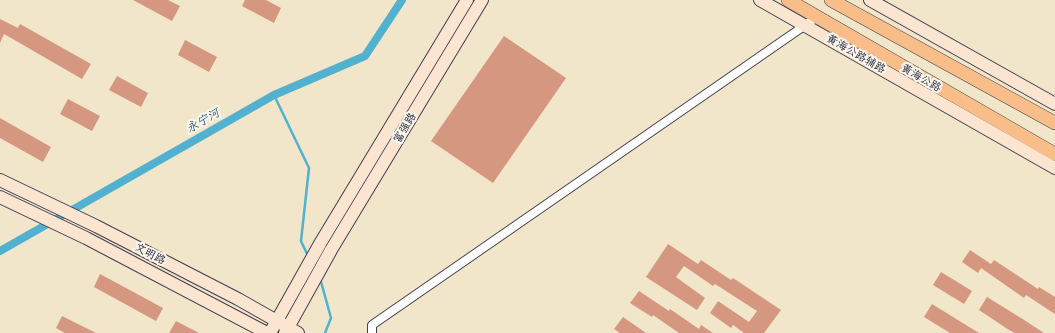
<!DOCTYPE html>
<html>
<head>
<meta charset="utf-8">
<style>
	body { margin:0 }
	canvas { display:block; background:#f1e6ca }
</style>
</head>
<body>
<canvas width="1055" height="333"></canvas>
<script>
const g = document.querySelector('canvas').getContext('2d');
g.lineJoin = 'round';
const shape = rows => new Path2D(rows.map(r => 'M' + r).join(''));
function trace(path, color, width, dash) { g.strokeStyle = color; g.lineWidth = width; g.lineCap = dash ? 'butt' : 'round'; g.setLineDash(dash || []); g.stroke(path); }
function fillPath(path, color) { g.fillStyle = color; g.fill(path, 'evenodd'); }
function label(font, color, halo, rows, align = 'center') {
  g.font = font + ' Delius,"LXGW WenKai TC",sans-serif'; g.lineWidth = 4; g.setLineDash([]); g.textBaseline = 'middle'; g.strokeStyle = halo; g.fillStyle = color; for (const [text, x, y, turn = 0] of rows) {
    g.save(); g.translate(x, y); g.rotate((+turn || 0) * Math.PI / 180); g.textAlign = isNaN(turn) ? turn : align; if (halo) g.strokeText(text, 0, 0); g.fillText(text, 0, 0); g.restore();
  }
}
const stream = shape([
	[274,95,309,168,301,241,308,256],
	[320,278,331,318,325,333]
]);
const canal = shape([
	[0,251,274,95,365,56,402,0]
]);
const building = shape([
	[133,0,168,0,180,6,172,21],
	[245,0,266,0,281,8,274,23,242,6],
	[0,19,18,28,20,24,91,64,82,79,4,34,0,43],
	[504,36,566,78,493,183,431,141],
	[185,40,217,57,209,72,178,55],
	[117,76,148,93,141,107,109,90],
	[68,99,100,116,92,131,60,114],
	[0,118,51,147,43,162,0,138],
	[668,244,698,264,701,260,731,280,733,278,781,310,764,333,744,333,733,325,731,328,710,313,718,301,749,322,757,311,715,284,713,286,684,266,676,277,705,298,697,310,646,277],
	[970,250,991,264,994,260,1038,289,1039,287,1055,297,1055,314,1026,295,1024,298,981,268,978,273,962,262],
	[941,272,972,291,964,304,933,285],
	[100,274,163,308,156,321,94,287],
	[639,291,669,311,670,309,699,329,701,325,713,333,679,333,653,315,652,317,630,303],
	[987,297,1021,318,1044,333,1015,333,1009,330,979,310],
	[932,304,979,333,950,333,924,317],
	[62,316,96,333,65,333,56,328],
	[623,317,646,333,620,333,614,329],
	[176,321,199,333,169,333]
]);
const street = shape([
	[372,333,372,325,817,17]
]);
const secondary = shape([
	[760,0,1055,168],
	[870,0,1055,104],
	[0,180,96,226,238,299,298,333],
	[0,197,86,238,267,333],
	[270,333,321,242,467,0],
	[285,333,331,250,482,0]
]);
const primary = shape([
	[788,0,1055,154],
	[831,0,1055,123]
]);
const streetNames = [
	["黄海公路辅路",856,54,30],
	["黄海公路",921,78,30],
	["富强路",405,128,-59],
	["文明路",150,254,28]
];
const waterNames = [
	["永宁河",203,121,-30]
];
trace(stream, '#51b1cf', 2.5);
trace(canal, '#51b1cf', 8);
fillPath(building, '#d5977f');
trace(street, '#413f50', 10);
trace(secondary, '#413f50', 14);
trace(primary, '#413f50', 14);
trace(street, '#fff', 8);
trace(secondary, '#fce5d0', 12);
trace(primary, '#f8bd89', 13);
label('11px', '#22223b', '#fbf7ec', streetNames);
label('italic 12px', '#355b76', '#fbf7ec', waterNames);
</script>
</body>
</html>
